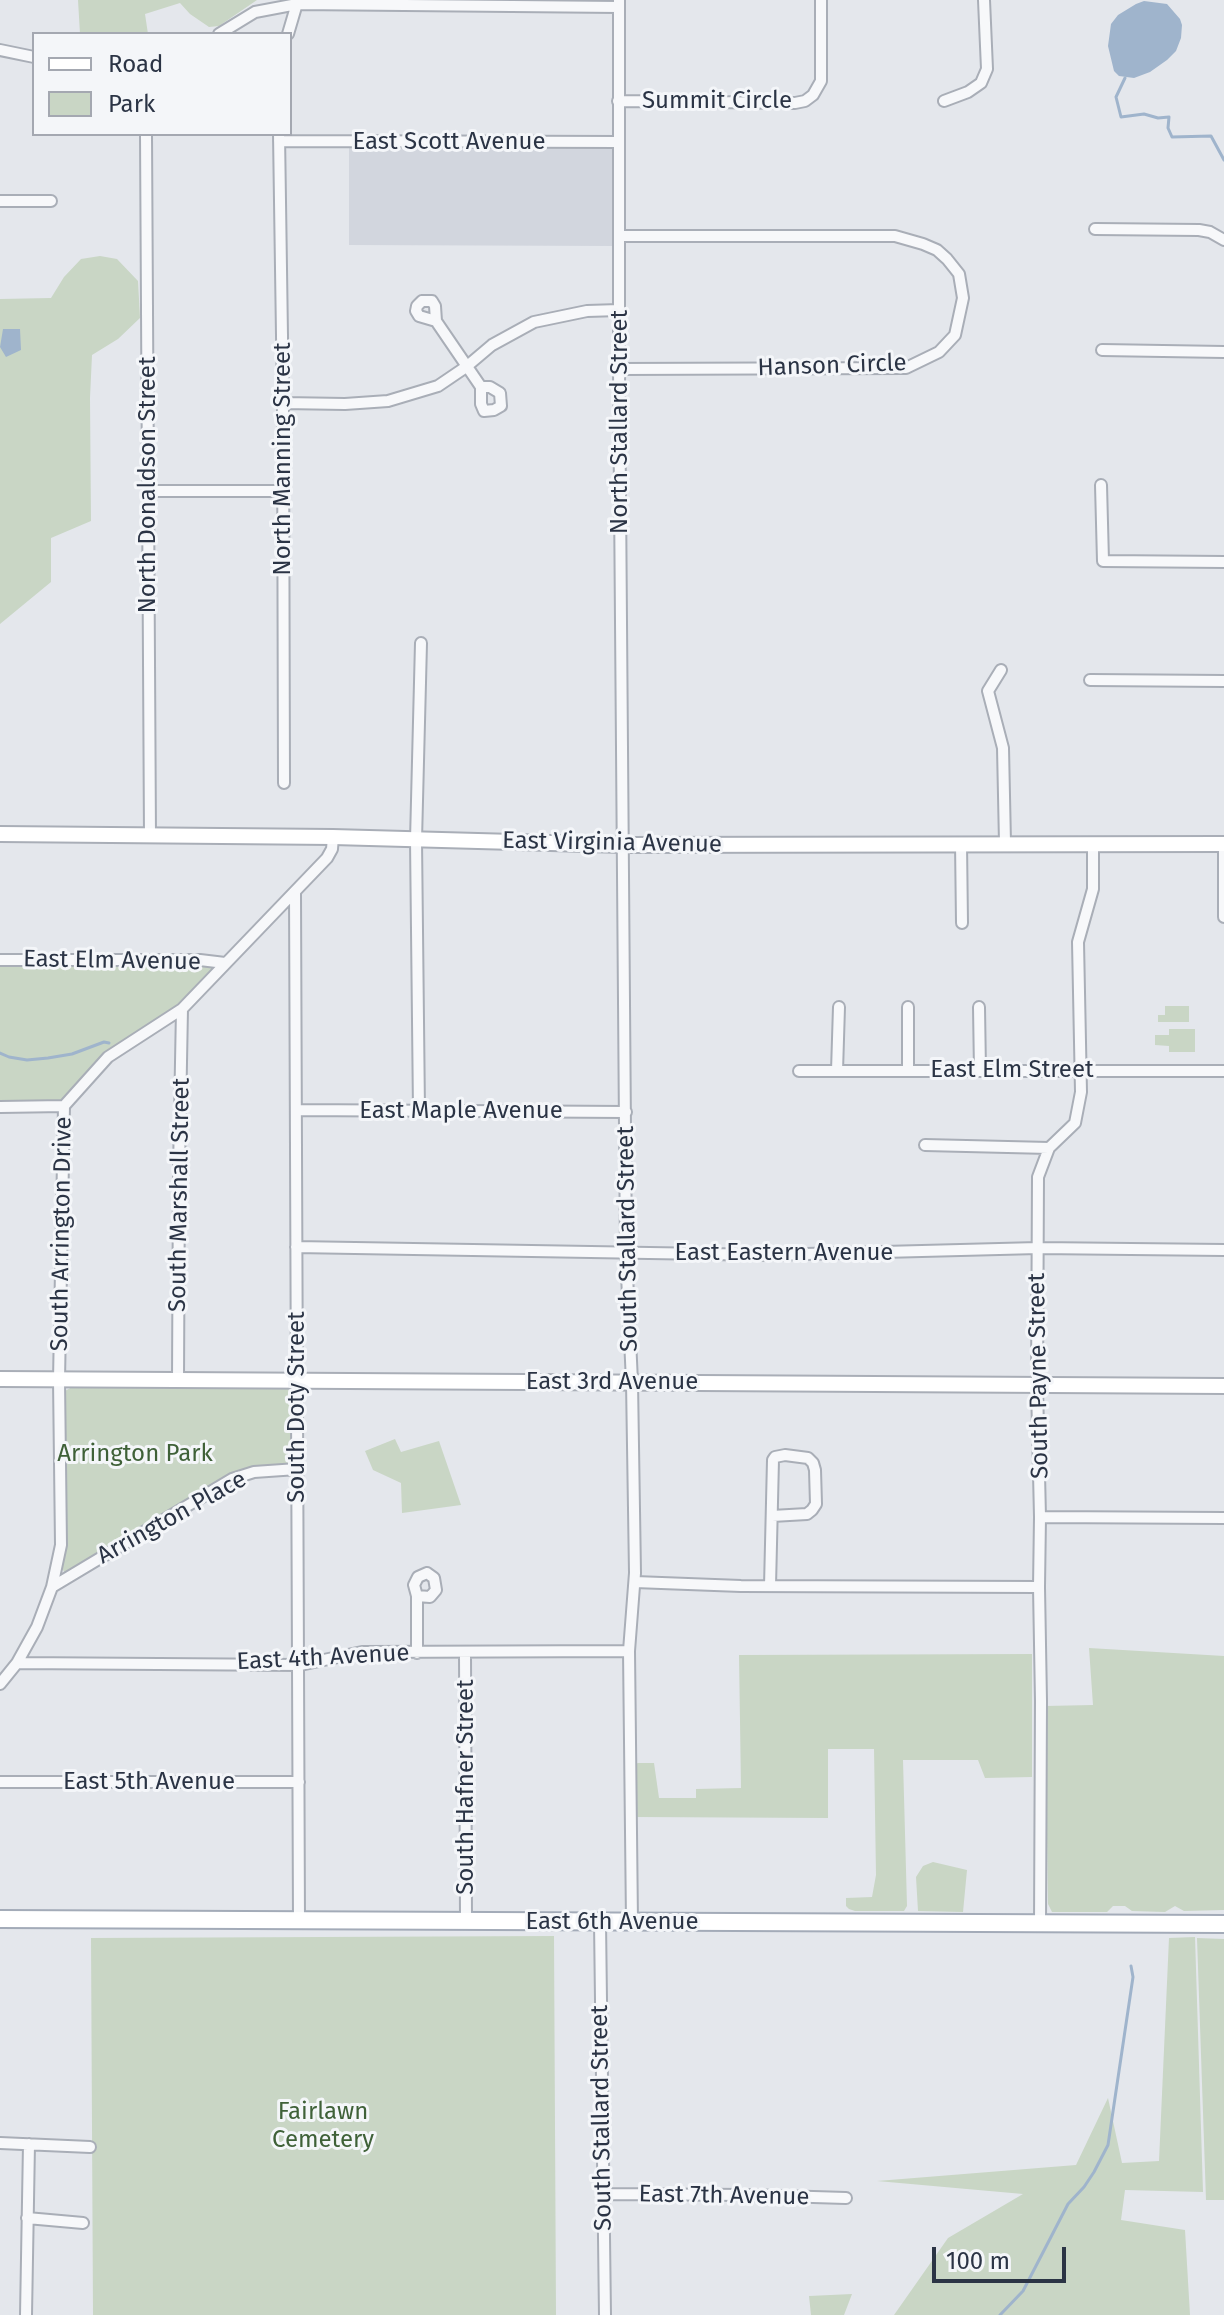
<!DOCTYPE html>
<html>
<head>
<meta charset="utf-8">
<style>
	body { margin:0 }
	#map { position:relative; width:1224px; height:2315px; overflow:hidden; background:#e4e7ec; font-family:"Fira Sans",sans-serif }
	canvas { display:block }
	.legend { position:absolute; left:32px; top:32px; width:260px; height:104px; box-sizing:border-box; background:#f4f6f9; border:2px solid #a4a8b1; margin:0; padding:10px 14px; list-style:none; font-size:24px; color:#2b3445 }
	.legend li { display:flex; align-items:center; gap:16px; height:40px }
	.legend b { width:40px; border:2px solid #a4a8b1 }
	.scale { position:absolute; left:932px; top:2247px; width:134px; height:36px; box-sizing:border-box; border:4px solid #2b3445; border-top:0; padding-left:10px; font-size:24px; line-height:28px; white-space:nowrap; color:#2b3445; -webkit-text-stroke:6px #f4f6f9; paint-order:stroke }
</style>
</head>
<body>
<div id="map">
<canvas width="1224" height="2315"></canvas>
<ul class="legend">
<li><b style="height:10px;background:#fff"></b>Road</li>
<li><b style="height:22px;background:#c9d6c5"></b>Park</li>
</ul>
<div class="scale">100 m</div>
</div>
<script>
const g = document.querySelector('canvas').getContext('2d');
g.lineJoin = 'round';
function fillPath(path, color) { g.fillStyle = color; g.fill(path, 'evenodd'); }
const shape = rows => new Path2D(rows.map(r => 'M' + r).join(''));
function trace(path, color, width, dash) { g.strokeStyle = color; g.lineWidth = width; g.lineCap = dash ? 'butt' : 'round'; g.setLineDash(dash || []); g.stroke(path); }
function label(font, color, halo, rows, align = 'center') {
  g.font = font + ' "Fira Sans",sans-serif'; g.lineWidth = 6; g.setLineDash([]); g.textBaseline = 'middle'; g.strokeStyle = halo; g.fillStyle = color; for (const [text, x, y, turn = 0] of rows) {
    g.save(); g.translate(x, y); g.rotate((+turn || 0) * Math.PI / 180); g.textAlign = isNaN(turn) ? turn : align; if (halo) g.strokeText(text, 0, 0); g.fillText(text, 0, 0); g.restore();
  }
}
const built = shape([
	[349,145,611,147,614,153,613,246,349,245]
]);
const green = shape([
	[78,0,257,0,219,26,209,27,190,14,180,3,145,14,148,34,162,34,80,34],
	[100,256,117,259,138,281,140,318,118,339,92,355,90,398,91,521,51,538,51,582,0,624,0,299,51,298,64,277,81,259],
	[201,963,221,967,181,1006,104,1056,63,1101,0,1101,0,965],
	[1165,1006,1189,1006,1189,1022,1158,1022,1158,1015,1165,1015],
	[1169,1029,1195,1029,1195,1052,1169,1052,1169,1046,1155,1045,1155,1035,1169,1035],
	[72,1387,291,1387,292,1458,285,1466,254,1467,230,1474,67,1572,64,1572,62,1567,65,1555,66,1510,65,1391],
	[395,1439,401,1452,439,1441,461,1505,402,1513,401,1483,373,1470,365,1451],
	[1089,1648,1224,1656,1224,1910,1184,1911,1175,1906,1165,1912,1132,1911,1125,1906,1113,1906,1107,1912,1052,1912,1048,1904,1045,1706,1093,1705],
	[1032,1654,1032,1777,985,1778,978,1760,903,1760,907,1906,904,1911,855,1911,849,1909,846,1906,846,1898,872,1897,876,1875,874,1749,828,1749,828,1818,635,1817,635,1764,638,1763,654,1763,659,1798,696,1798,696,1789,741,1788,739,1655],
	[933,1862,967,1870,963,1912,918,1911,916,1877,923,1866],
	[554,1936,556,2315,93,2315,91,1938],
	[1195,1937,1203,2192,1125,2190,1121,2220,1185,2230,1190,2315,894,2315,948,2238,1023,2194,877,2181,1076,2165,1108,2098,1122,2163,1159,2161,1169,1938],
	[1197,1938,1224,1939,1224,2200,1206,2200],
	[852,2294,844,2315,811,2315,809,2296]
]);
const water = shape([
	[1144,1,1167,4,1180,19,1182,25,1181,38,1176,51,1167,60,1150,72,1134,78,1119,76,1114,71,1108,46,1111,24,1118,15,1136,4],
	[3,329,20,329,21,350,6,357,0,347]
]);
const stream = shape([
	[1125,78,1116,97,1121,117,1144,114,1158,118,1169,117,1168,128,1172,137,1211,136,1224,160],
	[0,1053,9,1057,27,1060,48,1058,72,1054,104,1042,109,1043],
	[1000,2315,1023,2291,1068,2204,1084,2187,1094,2172,1108,2145,1133,1977,1131,1966]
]);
const street = shape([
	[619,0,619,369,626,1253,632,1382,635,1573,629,1651,632,1922],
	[219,34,255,12,297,4,619,7],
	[288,34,298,0],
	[0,50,34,57],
	[618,101,795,103,805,101,813,95,821,81,821,0],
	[944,101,968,92,981,83,987,69,984,0],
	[146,134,150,836],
	[279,134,283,403,284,783],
	[279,141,619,142],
	[0,201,51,201],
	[1095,229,1199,230,1210,232,1224,240],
	[619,236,895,236,923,244,937,250,947,259,959,274,963,298,955,335,939,352,906,368,619,369],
	[422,301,432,301,435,306,436,321,419,316,416,311,417,306,422,301],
	[436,321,481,387,490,387,500,393,501,406,494,410,484,411,481,404,481,387],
	[1102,350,1224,352],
	[283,403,345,404,388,401,438,386,466,367,492,345,534,322,587,311,619,310],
	[1101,485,1103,561,1224,562],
	[149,491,283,491],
	[1001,670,988,691,1003,748,1005,843],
	[1090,680,1224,681],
	[961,843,962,923],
	[1224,844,1224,917],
	[295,893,299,1921],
	[0,960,200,960,225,963],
	[979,1007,980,1071],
	[799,1071,1224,1071],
	[837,1071,839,1007],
	[908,1071,908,1007],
	[0,1107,64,1106],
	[296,1110,626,1112],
	[419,1111,416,840,421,643],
	[925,1145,1049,1148],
	[296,1247,767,1255,1038,1248,1224,1250],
	[178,1380,179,1169,182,1009],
	[1040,1517,1224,1518],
	[427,1573,434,1578,436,1590,430,1597,417,1596,414,1585,418,1577,427,1573],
	[635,1582,741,1586,1039,1587],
	[770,1586,773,1460,775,1457,785,1455,808,1458,813,1463,815,1470,816,1504,812,1510,807,1514,772,1516],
	[52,1587,232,1479,254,1472,297,1469],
	[465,1652,466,1922],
	[417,1653,417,1596],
	[17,1663,300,1665,362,1652,629,1651],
	[0,1684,17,1663,37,1627,52,1587,61,1545,59,1380,64,1106,108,1057,182,1009,327,858,332,849,333,837],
	[0,1782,299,1782],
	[600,1922,605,2315],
	[1040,1924,1041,1701,1039,1587,1040,1517,1037,1386,1038,1177,1049,1148,1075,1123,1081,1092,1078,942,1093,889,1093,843],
	[0,2143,90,2147],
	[603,2194,748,2195,846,2198],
	[27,2218,83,2223],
	[26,2315,29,2144]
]);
const secondary = shape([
	[0,834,333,837,623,845,1224,844],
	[0,1379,1224,1386]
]);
const primary = shape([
	[0,1919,1224,1924]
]);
const streetNames = [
	["Summit Circle",717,101],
	["East Scott Avenue",449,142],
	["Hanson Circle",832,366,-2],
	["North Stallard Street",620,422,-90],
	["North Manning Street",283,459,-90],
	["North Donaldson Street",148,485,-90],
	["East Virginia Avenue",612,843,1],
	["East Elm Avenue",112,961,1],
	["East Elm Street",1012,1070],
	["East Maple Avenue",461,1111],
	["South Marshall Street",180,1195,-89],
	["South Arrington Drive",62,1234,-89],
	["South Stallard Street",628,1239,-91],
	["East Eastern Avenue",784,1253],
	["South Payne Street",1039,1376,-91],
	["East 3rd Avenue",612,1382],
	["South Doty Street",297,1407,-90],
	["Arrington Place",172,1518,-29],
	["East 4th Avenue",323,1658,-3],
	["East 5th Avenue",149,1782],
	["South Hafner Street",466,1787,-90],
	["East 6th Avenue",612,1922],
	["South Stallard Street",602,2118,-91],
	["East 7th Avenue",724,2196,1]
];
const parkNames = [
	["Arrington Park",135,1454],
	["Fairlawn",323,2112],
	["Cemetery",323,2140]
];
fillPath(built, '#d2d6de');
fillPath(green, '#c9d6c5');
fillPath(water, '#9fb4cc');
trace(stream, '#9fb4cc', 3);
trace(street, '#a9aeb7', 14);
trace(secondary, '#a9aeb7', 18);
trace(primary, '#a3abb8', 20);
trace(street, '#f7f8fa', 10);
trace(secondary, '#fff', 14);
trace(primary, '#fff', 16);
label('24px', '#2b3445', '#f4f6f9', streetNames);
label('24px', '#3f6138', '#f4f6f9', parkNames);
</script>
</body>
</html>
